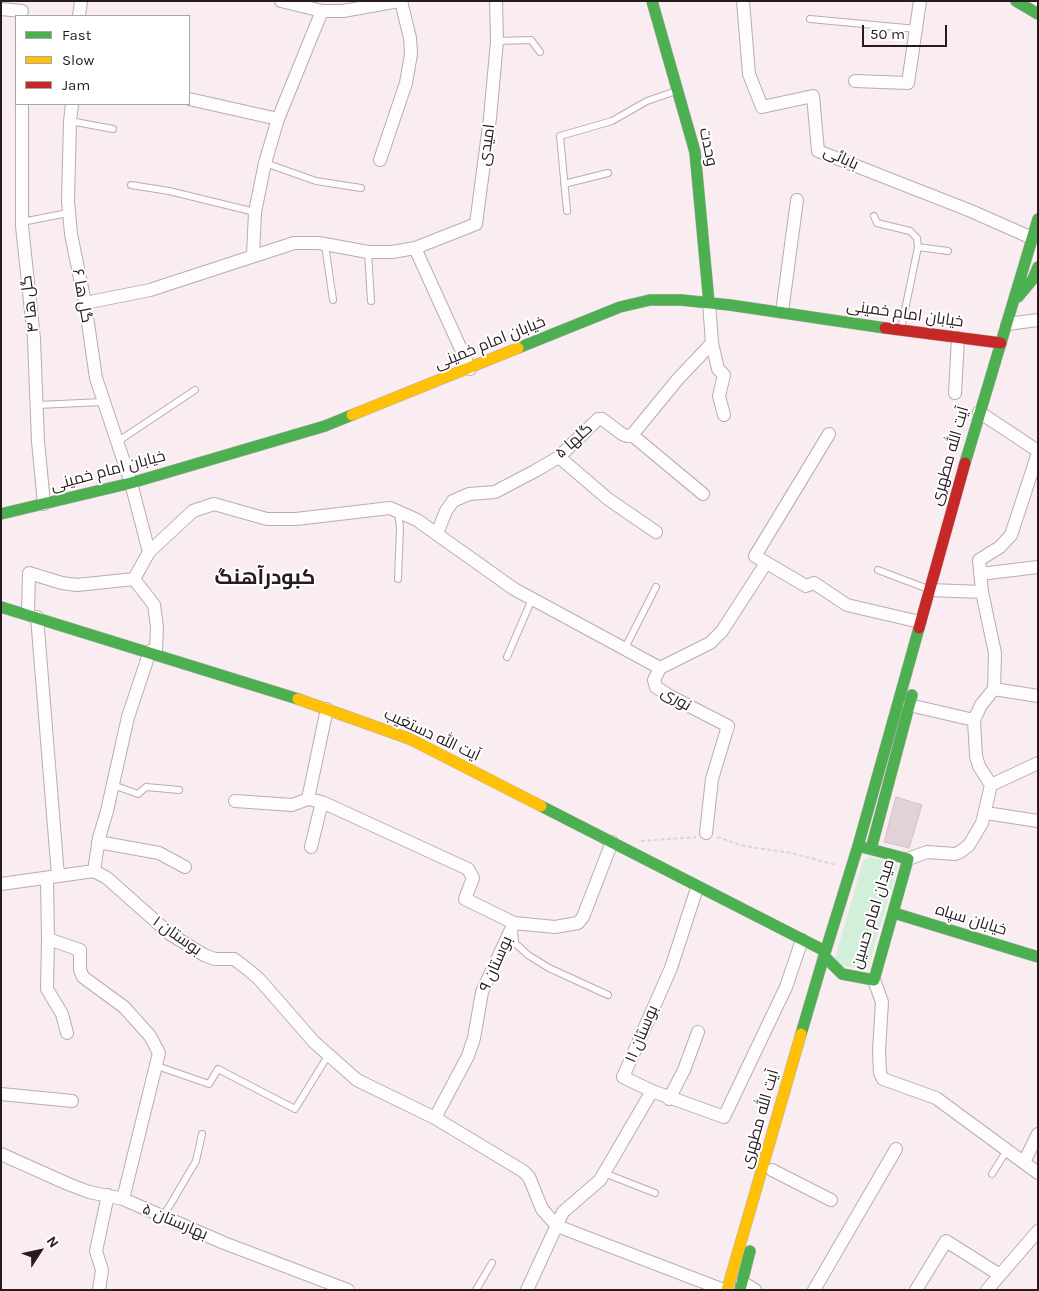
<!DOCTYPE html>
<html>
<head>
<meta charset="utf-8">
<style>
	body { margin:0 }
	#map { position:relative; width:1039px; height:1291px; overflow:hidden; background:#f9edf1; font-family:Karla,sans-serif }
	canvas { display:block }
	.frame { position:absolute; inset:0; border:2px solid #271b20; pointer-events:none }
	.legend { position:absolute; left:15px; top:15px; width:175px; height:90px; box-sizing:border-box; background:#fff; border:1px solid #a9a4a6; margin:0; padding:6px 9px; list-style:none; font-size:15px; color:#271b20 }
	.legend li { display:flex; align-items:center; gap:10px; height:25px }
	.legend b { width:25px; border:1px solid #a9a4a6 }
	.north { position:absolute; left:15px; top:1226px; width:50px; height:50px; -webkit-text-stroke:4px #fff; paint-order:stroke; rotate:55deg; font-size:14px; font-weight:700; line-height:20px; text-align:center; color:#271b20 }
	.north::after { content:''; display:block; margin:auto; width:18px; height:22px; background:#271b20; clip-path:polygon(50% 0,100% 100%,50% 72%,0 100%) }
	.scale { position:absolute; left:862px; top:25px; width:85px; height:22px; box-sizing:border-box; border:2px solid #271b20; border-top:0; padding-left:6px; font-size:15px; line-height:18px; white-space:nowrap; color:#271b20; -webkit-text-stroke:4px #fff; paint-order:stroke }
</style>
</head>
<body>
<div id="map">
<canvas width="1039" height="1291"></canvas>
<div class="frame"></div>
<ul class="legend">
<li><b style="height:6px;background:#4caf50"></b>Fast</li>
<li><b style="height:6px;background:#ffc107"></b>Slow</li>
<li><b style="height:6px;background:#c62828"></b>Jam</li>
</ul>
<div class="north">N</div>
<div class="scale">50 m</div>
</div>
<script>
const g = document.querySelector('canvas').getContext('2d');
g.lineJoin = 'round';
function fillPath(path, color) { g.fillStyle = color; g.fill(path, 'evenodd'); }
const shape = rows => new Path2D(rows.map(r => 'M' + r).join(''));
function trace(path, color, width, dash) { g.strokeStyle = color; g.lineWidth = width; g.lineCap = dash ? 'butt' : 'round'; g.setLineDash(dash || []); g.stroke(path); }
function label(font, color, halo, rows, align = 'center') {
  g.font = font + ' Karla,Cairo,sans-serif'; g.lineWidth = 4; g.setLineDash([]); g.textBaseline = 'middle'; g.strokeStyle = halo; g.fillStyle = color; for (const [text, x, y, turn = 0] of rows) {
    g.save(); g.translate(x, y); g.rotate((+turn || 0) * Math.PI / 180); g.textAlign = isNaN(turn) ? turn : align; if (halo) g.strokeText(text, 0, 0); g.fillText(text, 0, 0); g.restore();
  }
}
const green = shape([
	[869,857,895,862,898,867,867,970,841,965,835,958,863,861]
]);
const building = shape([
	[896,797,922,805,909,848,884,842,896,797]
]);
const path = shape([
	[717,837,744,846,791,853,836,865],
	[641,841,696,837]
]);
const lane = shape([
	[810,19,917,29],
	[497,41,531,40,540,52],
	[70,121,113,129],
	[265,163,316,181,361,188],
	[564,184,608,173],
	[131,185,169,191,255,212],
	[567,211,560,136,612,121,647,101,676,91],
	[874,216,877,223,910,231,917,238,918,247,901,329],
	[22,222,68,213],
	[325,245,333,300],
	[918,247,948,251],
	[368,252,371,301],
	[37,405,103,402],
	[117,442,195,390],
	[878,570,928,589],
	[398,579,400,528,398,511],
	[625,648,656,587],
	[507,657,532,599],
	[113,785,138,794,146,787,179,790],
	[514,929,515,943,528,955,549,968,608,995],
	[157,1066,209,1084,218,1069,295,1109,329,1054],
	[604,1173,655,1193],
	[992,1174,1007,1150],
	[163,1217,196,1161,202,1134],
	[476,1290,492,1263]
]);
const street = shape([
	[281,1,322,11,343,11,399,1],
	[743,1,749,74,762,107,813,96,818,151,971,211,1032,238],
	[1,9,22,11],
	[79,16,81,1],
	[855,81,908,83,920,1],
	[189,99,278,119],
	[22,104,22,226,34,339,38,441,44,504],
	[72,104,70,121,68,201,71,234,85,303,96,378,131,483,149,552,193,511,214,504,267,519,296,519,390,508,417,520,514,589,660,668],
	[380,160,406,83,411,54,410,38,401,1],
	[415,248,470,369],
	[253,255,255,212,265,163,278,119,322,11],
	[85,303,150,290,294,243,319,243,368,252,392,252,415,248,476,224,490,118,497,41,496,1],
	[782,312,797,200],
	[1007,324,1038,320],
	[712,343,718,369,724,375,719,396,724,415],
	[955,393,958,338],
	[979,412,1038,451],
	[829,434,755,556,806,586,814,583,847,605,920,622],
	[632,435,703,494],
	[559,457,608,499,656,532],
	[434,531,438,531,446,511,453,501,469,494,495,492,535,471,559,457,598,419,602,419,622,434,627,436,632,435,678,379,712,343,709,303],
	[980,574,1038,567],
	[134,579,154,605,157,627,156,652],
	[930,590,982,592],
	[28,614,29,573,62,583,77,585,134,579,149,552],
	[37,617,58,876],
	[994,689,995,653,982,592,979,560,1000,547,1011,535,1038,453],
	[909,705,974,720,976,756,979,766,991,785],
	[974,720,981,705,994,689,1038,696],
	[308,799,327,709],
	[235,801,292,805,308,799,322,802,468,869,473,878,465,899,514,923],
	[986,813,1038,821],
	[706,833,712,779,728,726,668,695,656,687,654,680,660,668,710,643,722,631,766,563],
	[98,842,159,853,185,867],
	[311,847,322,802],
	[908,859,927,852,955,854,960,852,969,845,982,823,991,785,1038,763],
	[94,871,99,838,107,811,128,717,150,651],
	[47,879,48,939,80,950,80,970,83,977,124,1007,150,1036,159,1053,123,1199],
	[1,884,94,871,107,878,170,934,204,955,215,959,234,959,246,968,259,979,314,1042,357,1080,435,1118,523,1171,529,1177,542,1209,557,1226,724,1290],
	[48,939,47,989,62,1014,67,1033],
	[874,980,882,1002,879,1050,880,1073,883,1079,936,1098,1038,1173],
	[652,1091,724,1117,786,987,802,940],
	[1,1094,72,1101],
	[669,1099,684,1070,698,1032],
	[435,1118,468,1056,474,1038,482,992,514,923,555,927,578,923,583,917,612,842],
	[1,1154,68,1184,89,1192,123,1199,224,1243,348,1290],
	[1024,1162,1038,1134],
	[772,1170,831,1200],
	[742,1282,755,1290],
	[99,1290,102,1270,96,1251,108,1195],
	[527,1290,563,1212,600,1180,652,1091,623,1077,671,968,697,888],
	[814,1290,896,1149],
	[916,1290,946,1241,1000,1275],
	[987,1290,1038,1231]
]);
const fast = shape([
	[652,1,695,152,709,303],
	[1016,1,1038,14],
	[1018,297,1033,279,1038,267],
	[518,348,620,307,650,300,681,300,730,305,885,328],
	[965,463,1038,219],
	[1,514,131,483,325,426,352,415],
	[1,607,298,699],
	[541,806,825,951],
	[858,846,908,859,874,980,842,974,824,956,858,846,919,628],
	[871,849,912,695],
	[894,913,1038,957],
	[801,1034,824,956],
	[740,1290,750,1251]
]);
const slow = shape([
	[352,415,518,348],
	[298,699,410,739,541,806],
	[727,1290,801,1034]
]);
const jam = shape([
	[885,328,1001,343],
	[919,628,965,463]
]);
const streetNames = [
	["امیدی",487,145,-82],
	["وحدت",708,147,78],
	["بابائی",841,158,25],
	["گل ها ۶",82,296,80],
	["گل ها ۴",30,304,-97],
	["خیابان امام خمینی",905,314,8],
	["خیابان امام خمینی",490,343,-22],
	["گلها ۵",574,441,-42],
	["آیت الله مطهری",950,456,-74],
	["خیابان امام خمینی",108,471,-15],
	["نوری",676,699,31],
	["آیت الله دستغیب",432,735,25],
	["میدان امام حسین",873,914,-73],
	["خیابان سپاه",971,920,17],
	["بوستان ۱",177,936,35],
	["بوستان ۹",496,964,-66],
	["بوستان ۱۱",642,1034,-67],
	["آیت الله مطهری",760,1119,-74],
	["بهارستان ۵",175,1222,23]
];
const districtNames = [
	["کبودرآهنگ",265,578]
];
fillPath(green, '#d2f0d9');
fillPath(building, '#e2d2d8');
trace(building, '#cec2c6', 1);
trace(lane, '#b9adb1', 8);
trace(street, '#b9adb1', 14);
trace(fast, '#b9adb1', 12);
trace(slow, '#b9adb1', 12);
trace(jam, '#b9adb1', 12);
trace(path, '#dad6d8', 2, [4, 2.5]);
trace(lane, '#fefcfd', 6);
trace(street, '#fefcfd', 12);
trace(fast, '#4caf50', 11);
trace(slow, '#ffc107', 11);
trace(jam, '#c62828', 11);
label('16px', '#271b20', '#fff', streetNames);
label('bold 21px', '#271b20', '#fff', districtNames);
</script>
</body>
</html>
